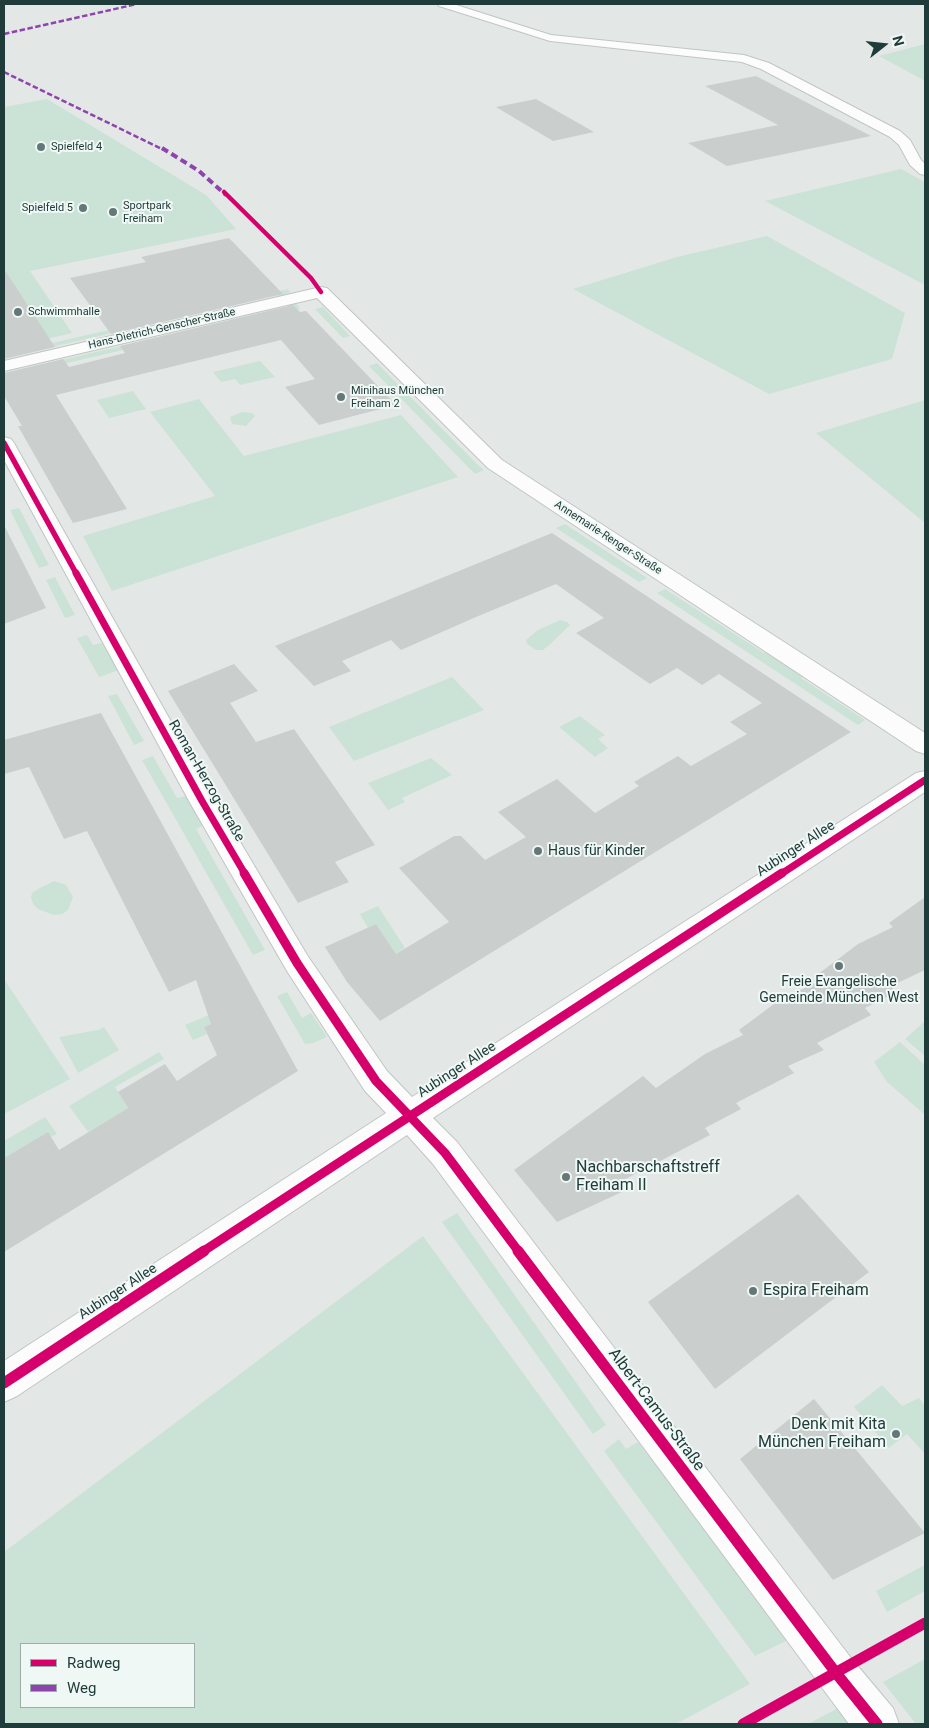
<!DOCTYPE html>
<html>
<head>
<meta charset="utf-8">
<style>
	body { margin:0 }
	#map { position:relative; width:929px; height:1728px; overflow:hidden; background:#e3e8e7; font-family:Roboto,sans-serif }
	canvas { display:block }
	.frame { position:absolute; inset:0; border:5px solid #203c3a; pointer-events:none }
	.legend { position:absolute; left:20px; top:1643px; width:175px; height:65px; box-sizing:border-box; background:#f0f8f5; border:1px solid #9dadaa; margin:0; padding:6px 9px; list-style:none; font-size:15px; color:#203c3a }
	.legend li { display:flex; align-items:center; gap:10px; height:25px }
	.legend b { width:25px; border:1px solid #9dadaa }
	.north { position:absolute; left:859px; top:20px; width:50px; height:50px; -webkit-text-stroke:4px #f0f8f5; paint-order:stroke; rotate:74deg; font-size:14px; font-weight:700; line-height:20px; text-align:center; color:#203c3a }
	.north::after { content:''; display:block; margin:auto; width:18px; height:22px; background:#203c3a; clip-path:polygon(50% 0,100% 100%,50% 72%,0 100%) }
</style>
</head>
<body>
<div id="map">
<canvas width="929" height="1728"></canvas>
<div class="frame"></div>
<ul class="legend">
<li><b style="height:6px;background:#d6006c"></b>Radweg</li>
<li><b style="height:6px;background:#8e44ad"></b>Weg</li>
</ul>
<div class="north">N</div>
</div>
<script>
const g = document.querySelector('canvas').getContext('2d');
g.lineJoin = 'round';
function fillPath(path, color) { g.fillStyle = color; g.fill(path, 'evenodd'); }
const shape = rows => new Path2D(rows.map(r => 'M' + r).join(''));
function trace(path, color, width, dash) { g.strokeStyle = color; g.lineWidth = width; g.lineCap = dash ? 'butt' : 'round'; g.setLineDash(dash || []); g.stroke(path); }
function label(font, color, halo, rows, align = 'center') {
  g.font = font + ' Roboto,sans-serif'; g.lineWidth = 4; g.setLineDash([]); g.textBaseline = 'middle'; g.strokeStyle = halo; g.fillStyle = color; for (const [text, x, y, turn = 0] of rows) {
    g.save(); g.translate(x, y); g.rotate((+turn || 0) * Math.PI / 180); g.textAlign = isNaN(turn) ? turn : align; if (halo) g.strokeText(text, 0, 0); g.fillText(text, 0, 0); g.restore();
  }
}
const green = shape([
	[925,44,925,81,879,56],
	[47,99,206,195,236,229,30,271,72,333,4,349,4,107],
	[901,169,925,182,925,285,765,201],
	[767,236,905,313,892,359,769,394,573,289,677,257],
	[288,289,290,292,280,297,277,295,4,358,4,354],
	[296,303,300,309,11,376,6,373,288,307,287,305],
	[323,307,350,336,343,338,315,309],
	[260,361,275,377,240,385,235,379,221,382,213,372],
	[377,363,478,465,484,470,475,474,469,468,369,366],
	[133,391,146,409,109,418,97,400],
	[199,399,244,456,401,415,458,477,112,591,83,536,215,496,150,412],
	[925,400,925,523,816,433],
	[242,412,252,413,255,416,246,426,232,424,230,417],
	[19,508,49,565,39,568,10,510],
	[565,524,647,578,639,582,556,528],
	[55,577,75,615,65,618,46,580],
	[665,589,764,653,769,650,805,674,801,678,865,720,858,725,657,593],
	[560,620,567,622,570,625,548,646,543,650,536,650,527,644,526,640,538,630],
	[87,635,93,645,102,643,119,670,99,677,77,638],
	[452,677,484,710,354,761,329,727],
	[117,694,144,741,134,745,108,696],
	[580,716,605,735,598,739,608,748,595,757,559,727],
	[153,756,177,798,186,796,204,825,196,829,265,950,253,955,142,760],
	[431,758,452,775,402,798,405,802,388,810,368,783],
	[54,881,66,885,73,897,68,910,62,914,54,915,38,909,33,904,31,897,32,893,38,889],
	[378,906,405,948,396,954,376,924,368,928,360,914],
	[4,979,70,1079,4,1114],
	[287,992,302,1018,311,1013,327,1037,313,1043,305,1044,277,996],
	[240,1002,244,1009,204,1027,207,1034,193,1040,185,1025],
	[925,1021,925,1056,905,1039],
	[104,1027,119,1050,78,1073,59,1037,98,1030],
	[900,1042,925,1065,925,1115,887,1082,874,1062],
	[159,1052,164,1059,115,1087,128,1108,88,1132,69,1106],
	[45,1117,57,1134,51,1137,47,1133,4,1158,4,1141],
	[457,1213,606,1425,593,1434,442,1222],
	[423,1236,750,1684,676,1724,4,1724,4,1552],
	[21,1644,194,1644,194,1707,21,1707],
	[882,1385,902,1406,919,1398,925,1406,925,1454,907,1434,889,1448,854,1407],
	[619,1439,626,1449,638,1442,790,1639,755,1656,604,1451],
	[925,1565,925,1591,887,1612,876,1591],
	[925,1659,925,1724,916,1724,883,1682],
	[842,1706,856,1724,808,1724]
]);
const building = shape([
	[756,76,871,136,727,166,688,143,778,125,705,86],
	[536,99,594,132,553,141,496,107],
	[229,238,283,294,111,334,70,278,146,262,141,257],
	[4,269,55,347,4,359],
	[293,305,300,312,306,311,396,405,319,425,285,387,315,379,281,340,56,395,127,509,73,523,18,426,22,426,4,396,4,373,63,359,69,367,125,353,120,346],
	[4,525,46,608,4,624],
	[552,533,851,732,380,1021,347,982,325,947,376,924,396,954,449,922,399,868,454,836,461,836,485,860,526,837,498,812,557,779,595,813,639,786,634,782,678,756,691,766,747,734,730,722,762,703,719,674,702,685,677,668,650,684,576,633,604,618,556,584,476,617,401,650,391,640,342,661,351,671,314,686,275,646],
	[234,664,258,691,230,703,256,742,294,729,375,845,335,862,349,882,298,903,168,691],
	[101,713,298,1071,4,1252,4,1158,48,1132,59,1150,128,1108,118,1092,165,1064,177,1081,217,1055,204,1027,211,1024,196,980,169,992,87,831,64,839,29,767,4,774,4,740],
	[925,897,925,970,891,986,897,992,865,1008,871,1015,817,1043,824,1050,788,1066,794,1073,736,1103,741,1109,705,1128,710,1135,618,1183,624,1191,557,1222,514,1170,643,1076,656,1088,705,1054,743,1035,739,1030,778,1001,821,980,817,975,858,944,893,927,889,923],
	[798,1194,869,1272,715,1389,648,1302],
	[814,1399,925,1533,833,1580,740,1459]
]);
const minor = shape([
	[438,4,453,4,551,35,744,55,769,63,900,131,910,140,921,160,925,164,925,175,920,174,910,165,899,145,890,137,761,69,742,62,550,41,439,6,438,4],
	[321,287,327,288,502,460,925,733,925,754,916,751,488,468,317,298,4,371,4,361,321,287],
	[4,437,11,439,14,443,213,796,307,955,387,1071,412,1097,916,773,925,771,925,792,433,1118,457,1142,851,1658,893,1708,899,1724,849,1724,433,1164,407,1135,17,1396,4,1402,4,1361,386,1113,365,1091,287,971,189,801,4,460,4,437]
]);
const quietFar1 = shape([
	[4,34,137,4],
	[4,72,164,150]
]);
const quiet = shape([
	[162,148,199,171,226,195]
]);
const cyclewayFar4 = shape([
	[224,192,311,278,321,292]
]);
const cyclewayFar3 = shape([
	[4,443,77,575]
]);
const cyclewayFar2 = shape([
	[76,573,202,801,245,874],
	[781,874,925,780]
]);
const cyclewayFar1 = shape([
	[244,873,297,963,376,1081,445,1153,519,1252],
	[202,1252,782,873]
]);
const cycleway = shape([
	[518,1251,836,1673,877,1724],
	[4,1383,204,1251],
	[743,1724,925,1623]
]);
const markers = [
	[41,147,5,"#647877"],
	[83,208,5,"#647877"],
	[113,212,5,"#647877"],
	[18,312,5,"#647877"],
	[341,397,5,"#647877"],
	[538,851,5,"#647877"],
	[839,966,5,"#647877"],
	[566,1177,5,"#647877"],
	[753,1291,5,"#647877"],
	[896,1434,5,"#647877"]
];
const farPoinames = [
	["Spielfeld 4",51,147],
	["Sportpark",123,206],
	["Freiham",123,219],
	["Spielfeld 5",73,208,"right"],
	["Schwimmhalle",28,312],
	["Minihaus München",351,391],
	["Freiham 2",351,404]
];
const farStreetnames = [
	["Hans-Dietrich-Genscher-Straße",162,329,-13],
	["Annemarie-Renger-Straße",608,538,33]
];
const streetNames = [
	["Roman-Herzog-Straße",206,781,60],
	["Aubinger Allee",796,849,-33],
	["Aubinger Allee",457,1070,-33],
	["Aubinger Allee",118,1292,-33]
];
const poiNames = [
	["Haus für Kinder",548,851],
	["Freie Evangelische",839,982,"center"],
	["Gemeinde München West",839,998,"center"]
];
const nearPoinames = [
	["Nachbarschaftstreff",576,1168],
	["Freiham II",576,1186],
	["Espira Freiham",763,1291],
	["Denk mit Kita",886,1425,"right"],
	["München Freiham",886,1443,"right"]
];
const nearStreetnames = [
	["Albert-Camus-Straße",656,1410,53]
];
fillPath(green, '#cbe2d6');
fillPath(building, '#cacfce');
trace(minor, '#c0c5c4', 2);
fillPath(minor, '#fbfcfb');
trace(quietFar1, '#8e44ad', 2.5, [5.5, 2.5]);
trace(quiet, '#8e44ad', 4, [7, 4]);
trace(cyclewayFar4, '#d6006c', 4.5);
trace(cyclewayFar3, '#d6006c', 5.5);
trace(cyclewayFar2, '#d6006c', 7);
trace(cyclewayFar1, '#d6006c', 9);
trace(cycleway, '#d6006c', 11);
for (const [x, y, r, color] of markers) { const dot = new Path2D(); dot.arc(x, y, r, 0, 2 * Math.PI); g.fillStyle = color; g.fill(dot); trace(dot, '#f0f8f5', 2); }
label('11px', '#203c3a', '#f0f8f5', farPoinames, 'left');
label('11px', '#203c3a', '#f0f8f5', farStreetnames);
label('14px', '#203c3a', '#f0f8f5', streetNames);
label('14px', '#203c3a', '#f0f8f5', poiNames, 'left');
label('16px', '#203c3a', '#f0f8f5', nearPoinames, 'left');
label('16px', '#203c3a', '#f0f8f5', nearStreetnames);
</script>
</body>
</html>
